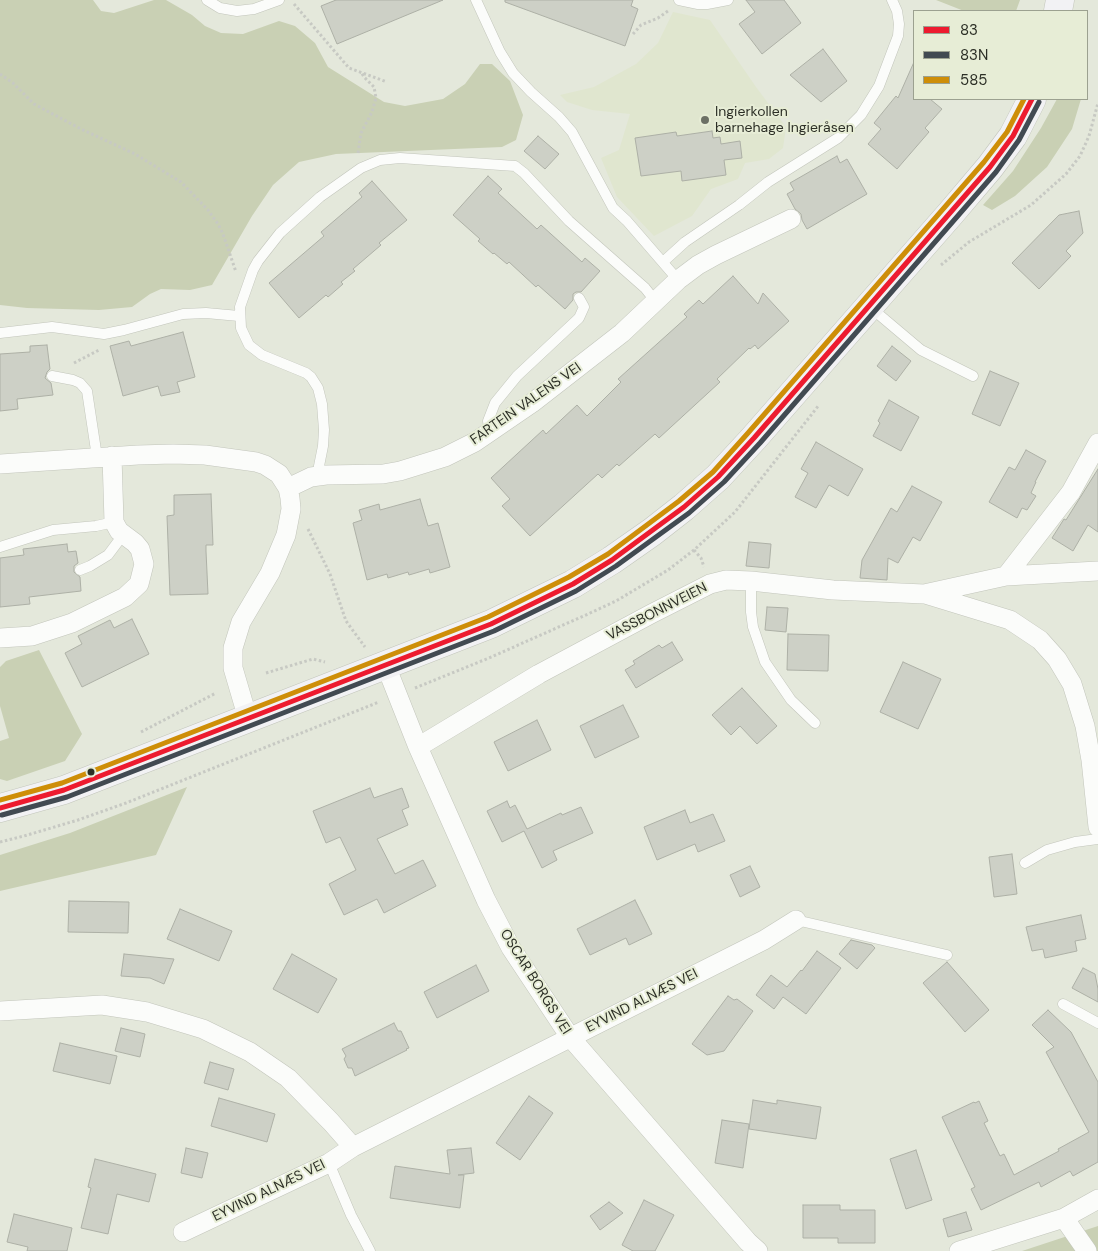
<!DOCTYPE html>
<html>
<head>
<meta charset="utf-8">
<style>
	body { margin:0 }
	#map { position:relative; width:1098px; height:1251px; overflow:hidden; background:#e4e8db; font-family:"DM Sans",sans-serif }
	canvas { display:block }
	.legend { position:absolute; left:913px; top:10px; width:175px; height:90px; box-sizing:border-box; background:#e7edd6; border:1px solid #9ca190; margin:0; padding:6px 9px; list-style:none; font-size:15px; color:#2c2f26 }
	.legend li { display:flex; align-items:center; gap:10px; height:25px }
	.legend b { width:25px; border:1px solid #9ca190 }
</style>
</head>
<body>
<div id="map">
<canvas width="1098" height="1251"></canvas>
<ul class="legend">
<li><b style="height:6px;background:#ed1b2f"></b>83</li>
<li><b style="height:6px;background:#424a52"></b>83N</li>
<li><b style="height:6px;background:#ce8e08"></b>585</li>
</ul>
</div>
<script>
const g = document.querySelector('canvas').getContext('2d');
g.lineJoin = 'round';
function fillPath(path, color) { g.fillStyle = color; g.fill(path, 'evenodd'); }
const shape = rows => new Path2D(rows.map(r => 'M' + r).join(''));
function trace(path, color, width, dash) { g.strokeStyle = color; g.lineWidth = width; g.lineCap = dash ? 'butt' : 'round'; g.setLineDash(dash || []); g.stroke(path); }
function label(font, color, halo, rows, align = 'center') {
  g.font = font + ' "DM Sans",sans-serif'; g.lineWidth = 4; g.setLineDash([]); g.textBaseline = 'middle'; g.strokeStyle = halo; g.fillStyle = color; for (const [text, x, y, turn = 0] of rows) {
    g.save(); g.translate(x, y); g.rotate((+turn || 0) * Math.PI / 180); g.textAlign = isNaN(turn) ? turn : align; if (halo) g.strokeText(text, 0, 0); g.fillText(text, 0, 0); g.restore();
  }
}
const built = shape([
	[673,12,710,20,756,87,786,127,783,148,769,159,745,163,738,179,711,189,692,216,654,236,617,197,601,158,619,150,630,114,592,110,567,102,560,95,594,87,636,64,658,43]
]);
const green = shape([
	[0,0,93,0,101,11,114,13,154,0,166,0,192,15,205,26,221,33,243,34,279,21,295,26,315,43,328,67,384,102,405,106,443,99,465,84,480,64,492,64,510,81,523,115,516,140,502,147,336,154,299,162,273,185,252,216,212,285,190,290,161,289,150,294,132,307,99,310,27,308,0,305],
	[936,0,1020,0,1016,11,964,11],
	[1057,99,1081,99,1072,129,1047,167,1015,196,992,210,983,205,1013,171,1041,128],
	[39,650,82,734,65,761,7,781,0,779,0,741,9,738,0,706,0,667,6,661],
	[187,787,156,855,0,891,0,855,70,833],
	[1098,1226,1098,1251,1022,1251]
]);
const building = shape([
	[336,0,443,0,337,44,321,6,336,0],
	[505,0,633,0,631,6,638,9,625,46,505,2,505,0],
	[746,0,784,0,801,23,762,54,739,24,755,12,746,0],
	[823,49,847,81,821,102,790,75,823,49],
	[914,62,914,99,930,99,942,109,925,128,929,132,897,169,868,144,881,129,874,123,896,96,898,98,914,62],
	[712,131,713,138,720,137,721,144,740,141,742,158,724,160,726,175,682,181,681,171,641,176,635,138,676,132,677,136,712,131],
	[538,136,559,154,545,169,524,151,538,136],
	[837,156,840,163,847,159,867,194,807,229,802,220,801,214,795,209,787,194,794,190,790,183,837,156],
	[488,176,502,189,498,193,537,229,541,225,582,262,585,258,600,271,581,292,576,292,573,294,573,300,565,309,538,285,536,287,509,262,507,264,494,253,493,254,478,241,480,239,453,215,488,176],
	[372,181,407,220,379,243,381,245,353,269,355,271,341,282,343,284,328,297,326,295,299,318,269,283,324,236,321,232,362,197,359,193,372,181],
	[1079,211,1083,233,1066,251,1071,256,1039,289,1012,263,1059,215,1079,211],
	[733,276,758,304,763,293,789,321,758,349,755,345,750,349,749,348,717,379,720,382,659,438,655,434,619,466,617,464,602,478,598,474,530,536,502,506,510,499,491,478,543,430,546,434,577,405,587,416,621,382,618,379,687,317,684,314,699,300,703,304,733,276],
	[183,332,195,377,177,382,180,392,161,396,158,386,123,396,110,346,129,341,131,346,183,332],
	[47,345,50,369,47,372,45,378,51,383,53,395,17,399,18,409,0,411,0,354,30,352,30,346,47,345],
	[892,346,911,361,896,381,877,366,892,346],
	[990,371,1019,383,1000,426,972,414,990,371],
	[889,400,919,417,901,451,873,436,880,423,878,421,889,400],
	[816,442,863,469,848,496,829,485,816,508,795,497,808,473,801,469,816,442],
	[1026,450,1046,461,1035,482,1036,482,1031,493,1036,496,1027,510,1022,508,1017,518,989,502,1009,467,1015,470,1026,450],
	[1098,469,1098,532,1088,525,1073,551,1052,538,1064,519,1066,520,1098,469],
	[912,486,942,502,920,541,913,537,898,563,888,558,887,580,860,578,862,560,891,508,897,512,912,486],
	[211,494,213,545,206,545,206,551,208,594,170,595,167,516,174,515,174,495,211,494],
	[420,499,428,526,438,523,450,567,430,573,429,569,409,575,408,572,388,578,387,574,367,580,353,523,362,520,359,510,379,504,380,510,420,499],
	[749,542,771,544,769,568,746,566,749,542],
	[67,544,68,552,76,551,78,563,74,566,74,572,80,577,81,591,29,597,30,604,0,607,0,558,24,555,23,549,67,544],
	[767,607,788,608,786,632,765,630,767,607],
	[132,619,149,654,82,687,65,653,82,644,78,636,110,620,114,628,132,619],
	[788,634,829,635,828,671,787,670,788,634],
	[672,642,683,660,636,688,625,670,635,664,633,661,659,645,662,648,672,642],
	[903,662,941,679,918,729,880,712,903,662],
	[742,688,777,726,757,744,740,726,731,735,712,715,742,688],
	[623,705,639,737,595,758,580,726,623,705],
	[537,720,551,750,508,771,494,742,537,720],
	[370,788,374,798,402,788,409,807,402,810,408,825,377,839,395,874,423,860,436,886,384,913,377,899,344,915,329,884,356,870,340,837,326,843,313,811,370,788],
	[507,801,510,808,515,805,527,829,561,813,562,815,581,807,593,833,553,851,557,860,542,868,524,831,502,842,487,811,507,801],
	[685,810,690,823,713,814,725,841,698,852,695,844,657,860,644,827,685,810],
	[1012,854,1017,894,994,897,989,857,1012,854],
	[750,866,760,887,740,897,730,875,750,866],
	[635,900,652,934,629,945,626,938,590,955,577,929,635,900],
	[69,901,129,902,128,933,68,932,69,901],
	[180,909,232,931,219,961,167,939,180,909],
	[1081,915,1086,939,1075,941,1077,951,1045,958,1043,949,1032,951,1026,927,1081,915],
	[851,940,872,945,875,948,857,969,839,954,851,940],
	[817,951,841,968,806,1014,783,997,774,1009,756,995,771,975,787,987,801,970,802,971,817,951],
	[124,954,174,959,164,984,150,978,121,976,124,954],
	[292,954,337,979,318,1013,273,989,292,954],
	[947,962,989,1010,965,1032,923,983,947,962],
	[476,965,489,991,437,1018,424,992,476,965],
	[1083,968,1095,974,1098,989,1098,1002,1072,988,1083,968],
	[728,996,734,1000,737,999,753,1011,724,1051,707,1055,692,1044,728,996],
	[1048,1010,1071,1032,1098,1082,1098,1162,1073,1176,1070,1171,1041,1187,1039,1182,981,1210,971,1189,975,1187,942,1117,974,1102,975,1103,979,1101,988,1121,984,1123,1000,1156,1004,1154,1014,1175,1059,1151,1058,1149,1089,1132,1046,1052,1054,1047,1032,1025,1048,1010],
	[394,1023,398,1031,401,1031,409,1048,406,1049,407,1050,355,1076,352,1068,348,1068,344,1059,346,1056,342,1049,394,1023],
	[121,1028,145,1034,140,1057,115,1051,121,1028],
	[60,1043,117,1056,110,1084,53,1071,60,1043],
	[210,1062,234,1069,228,1090,204,1083,210,1062],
	[529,1096,553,1113,520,1160,496,1143,529,1096],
	[219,1098,275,1114,267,1142,211,1126,219,1098],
	[753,1100,777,1104,777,1100,821,1107,816,1139,749,1129,753,1100],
	[722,1120,749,1124,743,1168,715,1163,722,1120],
	[186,1148,208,1153,202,1178,181,1173,186,1148],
	[471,1148,474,1173,458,1175,464,1175,460,1208,390,1198,395,1166,450,1174,447,1150,471,1148],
	[916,1150,932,1200,906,1209,890,1159,916,1150],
	[95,1159,156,1174,149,1202,117,1194,108,1234,81,1228,91,1188,88,1187,95,1159],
	[644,1200,674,1215,655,1251,633,1251,622,1245,644,1200],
	[609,1202,623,1213,600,1230,590,1216,609,1202],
	[803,1205,840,1205,840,1210,875,1210,875,1243,838,1243,838,1238,803,1238,803,1205],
	[966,1212,972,1230,948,1237,943,1219,966,1212],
	[14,1214,72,1228,67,1251,27,1251,28,1247,7,1242,14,1214]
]);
const path = shape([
	[294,4,349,68,387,82],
	[633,34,641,25,658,18,668,11],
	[0,74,13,83,34,104,81,129,135,154,181,182,208,210,218,224,223,234,236,272],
	[358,153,361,133,372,112,376,98,374,87,364,77,361,72],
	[941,265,969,242,1031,205,1066,174,1080,156,1089,136,1098,103],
	[74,363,99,350],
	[308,529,330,574,346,621,365,647],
	[694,550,701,558,704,567],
	[266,673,313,659,325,662],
	[415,688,489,658,588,614,616,601,668,570,694,550,735,512,819,405],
	[141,732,216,693],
	[0,842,24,836,78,820,126,803,379,702]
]);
const lane = shape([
	[207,0,220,8,237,11,254,9,279,0],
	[476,0,500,52,513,73,531,92,559,117,572,132,613,208,627,221,678,280],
	[679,0,698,4,707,4,728,0],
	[663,262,685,242,739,205,768,182,838,138,861,115,879,86,898,36,899,24,897,11,892,0],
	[870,307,921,350,973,376],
	[0,333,52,327,104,334,124,330,183,314,206,313,239,316],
	[52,376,73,380,80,383,87,391,97,457],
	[490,433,488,421,495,403,517,376,579,318,584,307,579,298],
	[317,476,323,446,324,430,322,404,318,388,311,377,306,373,262,355,249,345,241,328,240,307,253,270,258,261,280,233,320,197,361,168,380,160,400,158,515,166,524,173,569,221,645,288,656,302],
	[0,547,53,530,96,526,114,522],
	[80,570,90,566,108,555,123,535],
	[751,581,751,612,753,627,765,662,791,700,815,723],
	[1025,863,1047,850,1075,842,1098,839],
	[796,920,947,955],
	[1063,1004,1098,1023],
	[329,1163,351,1215,370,1251]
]);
const street = shape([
	[0,464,138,455,173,454,205,455,256,462,265,465,279,474,288,488,290,498,291,509,286,535,270,573,241,622,233,648,233,668,248,719],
	[288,488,311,477,326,475,383,474,400,471,445,457,475,442,532,403,622,333,678,280,698,265,716,255,791,219],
	[1006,576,1071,492,1098,443],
	[925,594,1010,620,1040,640,1057,659,1072,684,1085,726,1091,760,1098,827],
	[0,638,32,636,72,623,125,597,139,584,144,564,140,549,135,543,119,531,114,522,112,456],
	[386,666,418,747,486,900,511,948,570,1037,748,1242,758,1251],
	[418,747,539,674,651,614,710,584,726,580,751,581,833,590,924,594,1006,576,1098,571],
	[0,1011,102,1005,147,1012,203,1029,250,1052,288,1078,331,1122,353,1147],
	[1064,1218,1087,1251],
	[183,1232,329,1163,353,1147,764,940,796,920],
	[959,1251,1064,1218,1098,1199]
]);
const secondary = shape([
	[1058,11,1060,0],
	[0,808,64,790,491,624,573,584,612,560,652,532,684,507,718,477,754,438,951,213,990,167,1013,136,1032,99]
]);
const bus1 = shape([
	[0,808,64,790,491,624,573,584,612,560,684,507,718,477,754,438,990,167,1013,136,1032,99]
]);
const bus2 = shape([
	[2,815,67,797,494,631,576,591,616,566,689,513,724,482,760,443,996,172,1019,140,1039,102]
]);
const bus3 = shape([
	[0,800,62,783,488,617,569,577,608,554,679,501,713,472,748,433,984,162,1007,132,1024,99]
]);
const markers = [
	[705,120,5,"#6c7065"],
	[91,772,4.5,"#2c2f26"]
];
const poiNames = [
	["Ingierkollen",715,112],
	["barnehage Ingieråsen",715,128]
];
const streetNames = [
	["FARTEIN VALENS VEI",526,404,-35],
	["VASSBONNVEIEN",657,612,-27],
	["OSCAR BORGS VEI",535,982,58],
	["EYVIND ALNÆS VEI",642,1001,-27],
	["EYVIND ALNÆS VEI",269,1191,-26]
];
fillPath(built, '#e0e6cf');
fillPath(green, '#c9d0b4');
fillPath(building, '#cdd0c6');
trace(building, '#adb0a6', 1);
trace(lane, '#c2c5bb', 11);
trace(street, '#c2c5bb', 20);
trace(secondary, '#c2c5bb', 29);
trace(path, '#c7c9c3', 3, [2.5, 2.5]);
trace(lane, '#fbfcfa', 10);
trace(street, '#fbfcfa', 19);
trace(secondary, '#f2f2f4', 28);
trace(bus1, '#ed1b2f', 5);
trace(bus2, '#424a52', 5);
trace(bus3, '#ce8e08', 5);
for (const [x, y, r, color] of markers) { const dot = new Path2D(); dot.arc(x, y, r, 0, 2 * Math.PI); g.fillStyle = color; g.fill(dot); trace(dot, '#e7edd6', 2); }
label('14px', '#2c2f26', '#e7edd6', poiNames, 'left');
label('14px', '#2c2f26', '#e7edd6', streetNames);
</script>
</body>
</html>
